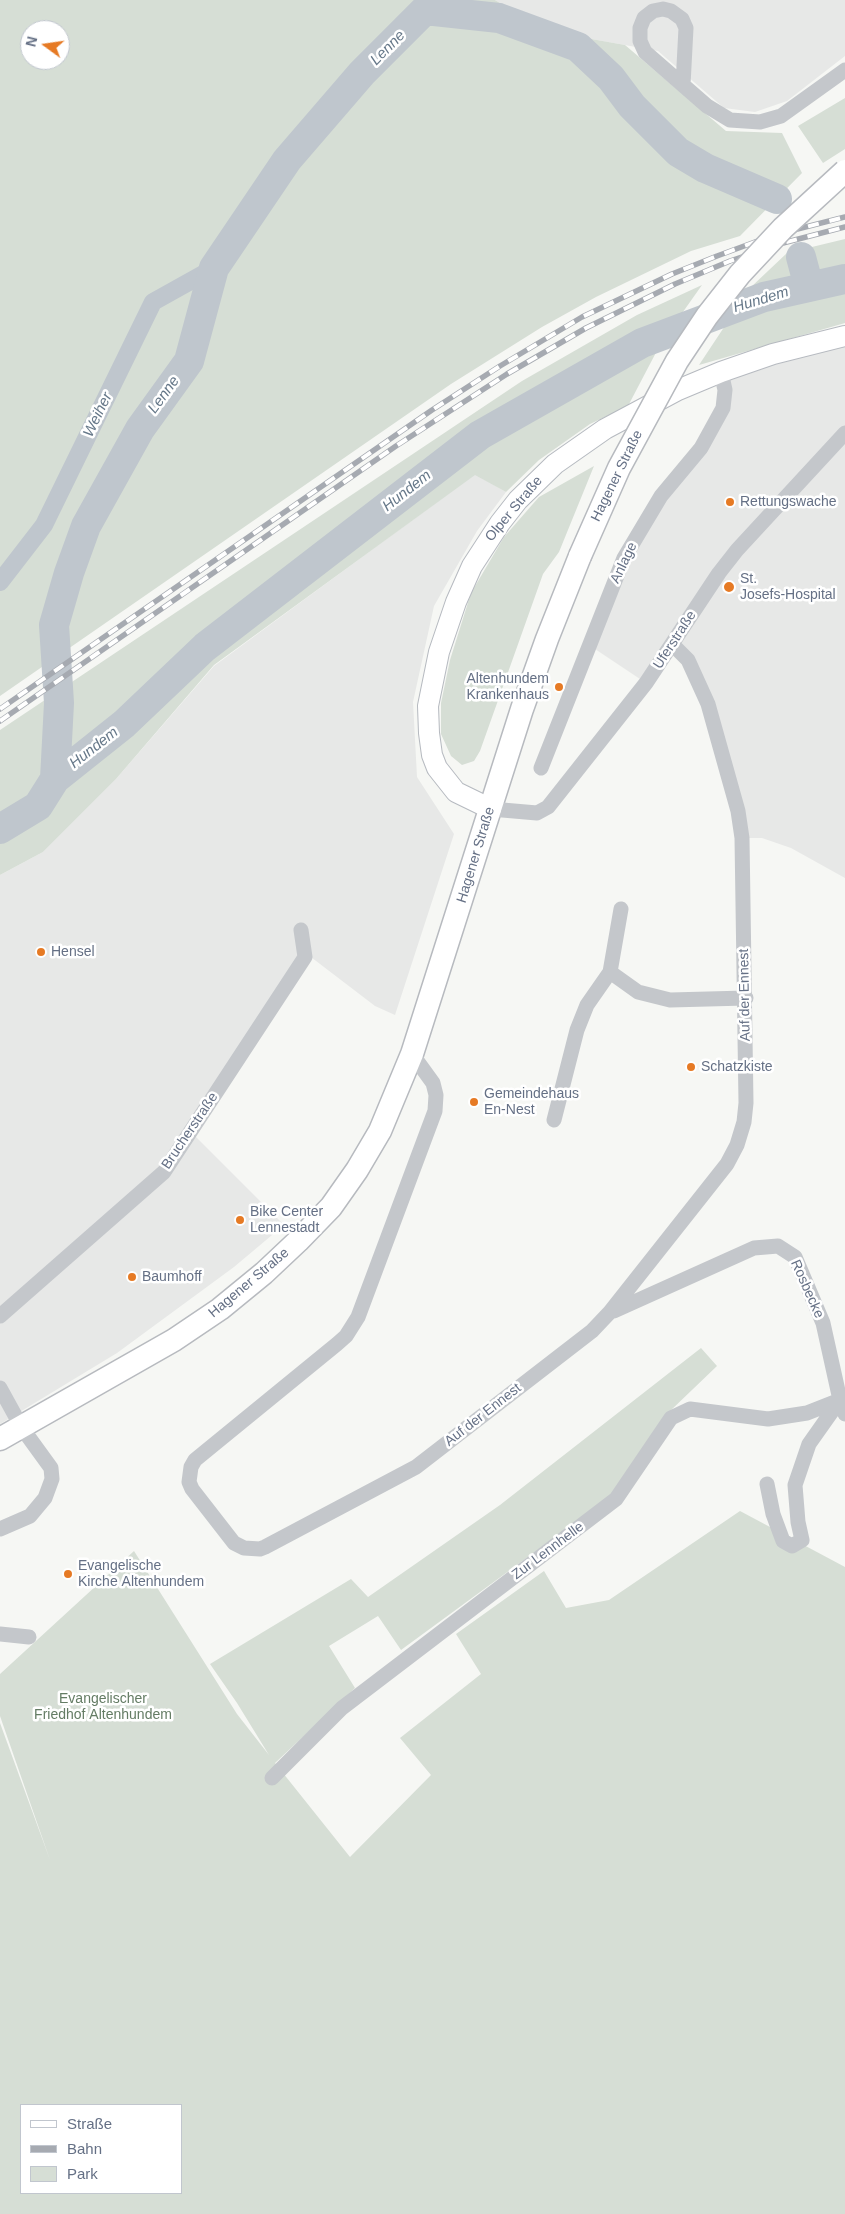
<!DOCTYPE html>
<html>
<head>
<meta charset="utf-8">
<style>
	body { margin:0 }
	#map { position:relative; width:845px; height:2214px; overflow:hidden; background:#f6f7f4; font-family:Arial,sans-serif }
	canvas { display:block }
	.legend { position:absolute; left:20px; top:2104px; width:162px; height:90px; box-sizing:border-box; background:#fff; border:1px solid #c1c6ce; margin:0; padding:6px 9px; list-style:none; font-size:15px; color:#657085 }
	.legend li { display:flex; align-items:center; gap:10px; height:25px }
	.legend b { width:25px; border:1px solid #c1c6ce }
	.north { position:absolute; left:20px; top:20px; width:50px; height:50px; box-sizing:border-box; background:#fff; border:1px solid #c1c6ce; border-radius:50%; rotate:284deg; font-size:14px; font-weight:700; line-height:20px; text-align:center; color:#657085 }
	.north::after { content:''; display:block; margin:auto; width:18px; height:22px; background:#e67a24; clip-path:polygon(50% 0,100% 100%,50% 72%,0 100%) }
</style>
</head>
<body>
<div id="map">
<canvas width="845" height="2214"></canvas>
<ul class="legend">
<li><b style="height:6px;background:#fff"></b>Straße</li>
<li><b style="height:6px;background:#a6aab1"></b>Bahn</li>
<li><b style="height:14px;background:#d6ded5"></b>Park</li>
</ul>
<div class="north">N</div>
</div>
<script>
const g = document.querySelector('canvas').getContext('2d');
g.lineJoin = 'round';
function fillPath(path, color) { g.fillStyle = color; g.fill(path, 'evenodd'); }
const shape = rows => new Path2D(rows.map(r => 'M' + r).join(''));
function trace(path, color, width, dash) { g.strokeStyle = color; g.lineWidth = width; g.lineCap = dash ? 'butt' : 'round'; g.setLineDash(dash || []); g.stroke(path); }
function label(font, color, halo, rows, align = 'center') {
  g.font = font + ' Arial,sans-serif'; g.lineWidth = 5; g.setLineDash([]); g.textBaseline = 'middle'; g.strokeStyle = halo; g.fillStyle = color; for (const [text, x, y, turn = 0] of rows) {
    g.save(); g.translate(x, y); g.rotate((+turn || 0) * Math.PI / 180); g.textAlign = isNaN(turn) ? turn : align; if (halo) g.strokeText(text, 0, 0); g.fillText(text, 0, 0); g.restore();
  }
}
const built = shape([
	[495,0,845,0,845,56,787,101,755,112,724,108,658,51,547,31],
	[845,336,845,878,791,848,762,838,742,838,708,704,673,645,646,683,589,645,624,558,723,409,721,372],
	[475,474,506,492,477,531,434,606,413,702,417,777,454,834,395,1015,375,1006,303,951,187,1128,284,1225,234,1267,117,1353,0,1424,0,875,43,852,116,779,214,666]
]);
const green = shape([
	[0,0,495,0,547,31,625,45,726,131,782,133,802,173,740,236,691,251,596,297,542,327,451,384,0,696],
	[30,30,60,30,60,60,30,60],
	[845,98,845,149,823,163,798,126],
	[845,239,845,323,699,365,750,288,787,253],
	[702,285,661,343,628,406,590,424,539,460,506,492,475,475,214,665,116,779,43,852,0,875,0,730,522,381,637,315],
	[594,466,559,552,543,574,480,751,474,761,462,765,451,756,441,734,441,703,450,660,471,593,504,537,539,497],
	[701,1348,717,1366,668,1413,611,1496,401,1650,378,1616,329,1646,355,1688,275,1763,350,1857,431,1775,400,1738,481,1674,456,1634,544,1571,566,1608,609,1600,740,1511,845,1567,845,2214,0,2214,0,1723,50,1860,0,1716,0,1674,134,1551,237,1714,269,1755,237,1703,210,1664,351,1579,368,1597,500,1505],
	[21,2105,181,2105,181,2193,21,2193]
]);
const canal = shape([
	[0,582,44,525,153,302,214,268]
]);
const river = shape([
	[425,10,499,18,578,47,611,78,632,106,678,152,705,168,777,199],
	[801,257,809,287],
	[55,779,124,724,205,647,480,435,642,343,764,297,845,279],
	[0,829,38,806,55,779,59,703,54,625,69,573,86,526,140,429,189,361,214,268,287,160,362,73,435,0]
]);
const street = shape([
	[683,85,686,28,682,19,671,11,663,9,653,11,644,18,640,28,640,41,645,52,707,106,730,120,760,122,781,116,845,70],
	[541,768,624,558,661,496,701,448,723,408,725,390,721,372],
	[491,809,537,813,548,807,646,683,719,573,737,550,845,433],
	[610,972,638,992,670,1000,746,998],
	[412,1054,433,1083,436,1095,435,1111,358,1317,346,1336,337,1344,217,1442,195,1460,191,1467,189,1482,192,1489,234,1543,244,1548,260,1549,265,1547,416,1467,592,1331,610,1312,727,1164,737,1145,744,1122,746,1103,742,838,738,811,708,704,688,660,672,644],
	[554,1120,577,1030,587,1005,610,972,621,909],
	[614,1311,754,1248,778,1246,795,1257,823,1323,840,1400,845,1414],
	[0,1316,164,1172,305,957,301,930],
	[0,1388,22,1428,51,1468,52,1479,45,1498,30,1516,0,1529],
	[767,1484,773,1514,783,1541,792,1546,802,1540,798,1522,795,1485,809,1444,840,1400],
	[0,1634,29,1637],
	[272,1778,342,1708,616,1499,671,1418,690,1409,768,1419,807,1413,840,1400]
]);
const secondary = shape([
	[491,809,456,792,437,768,432,755,429,733,428,706,439,652,456,602,472,566,500,523,518,500,555,464,605,429,678,390,721,372,773,354,845,336]
]);
const primary = shape([
	[0,1439,174,1340,220,1309,264,1273,298,1241,331,1207,357,1170,380,1131,412,1054,522,709,547,639,580,556]
]);
const rail = shape([
	[0,709,432,410,500,366,582,317,672,274,717,256,774,235,845,217],
	[0,721,396,446,507,374,586,328,675,284,730,261,783,243,845,227]
]);
const primaryBridge = shape([
	[580,556,619,468,677,361,707,316,740,274,783,228,845,171]
]);
const markers = [
	[730,502,5,"#e67a24"],
	[729,587,6,"#e67a24"],
	[559,687,5,"#e67a24"],
	[41,952,5,"#e67a24"],
	[691,1067,5,"#e67a24"],
	[474,1102,5,"#e67a24"],
	[240,1220,5,"#e67a24"],
	[132,1277,5,"#e67a24"],
	[68,1574,5,"#e67a24"]
];
const streetNames = [
	["Hagener Straße",617,476,-64],
	["Olper Straße",514,509,-50],
	["Anlage",624,563,-64],
	["Uferstraße",675,640,-57],
	["Hagener Straße",476,855,-73],
	["Auf der Ennest",745,995,-91],
	["Brucherstraße",190,1131,-56],
	["Hagener Straße",249,1283,-40],
	["Rosbecke",807,1289,66],
	["Auf der Ennest",483,1415,-38],
	["Zur Lennhelle",548,1551,-37]
];
const poiNames = [
	["Rettungswache",740,502],
	["St.",740,579],
	["Josefs-Hospital",740,595],
	["Altenhundem",549,679,"right"],
	["Krankenhaus",549,695,"right"],
	["Hensel",51,952],
	["Schatzkiste",701,1067],
	["Gemeindehaus",484,1094],
	["En-Nest",484,1110],
	["Bike Center",250,1212],
	["Lennestadt",250,1228],
	["Baumhoff",142,1277],
	["Evangelische",78,1566],
	["Kirche Altenhundem",78,1582]
];
const parkNames = [
	["Evangelischer",103,1699],
	["Friedhof Altenhundem",103,1715]
];
const waterNames = [
	["Lenne",388,48,-45],
	["Hundem",761,300,-17],
	["Lenne",164,395,-54],
	["Weiher",98,415,-64],
	["Hundem",407,491,-38],
	["Hundem",94,748,-38]
];
fillPath(built, '#e7e8e7');
fillPath(green, '#d6ded5');
trace(canal, '#bfc6cd', 18);
trace(river, '#bfc6cd', 30);
trace(secondary, '#b6bac0', 22);
trace(primary, '#b7babf', 25);
trace(street, '#c4c7cb', 15);
trace(secondary, '#fff', 20);
trace(primary, '#fff', 22);
trace(rail, '#a6aab1', 5.5);
trace(rail, '#fff', 4, [11]);
trace(primaryBridge, '#b7babf', 25, []);
trace(primaryBridge, '#fff', 22);
for (const [x, y, r, color] of markers) { const dot = new Path2D(); dot.arc(x, y, r, 0, 2 * Math.PI); g.fillStyle = color; g.fill(dot); trace(dot, '#fff', 2); }
label('14px', '#657085', '#fff', streetNames);
label('14px', '#657085', '#fff', poiNames, 'left');
label('14px', '#647c64', '#fff', parkNames);
label('italic 15px', '#667889', '#fff', waterNames);
</script>
</body>
</html>
